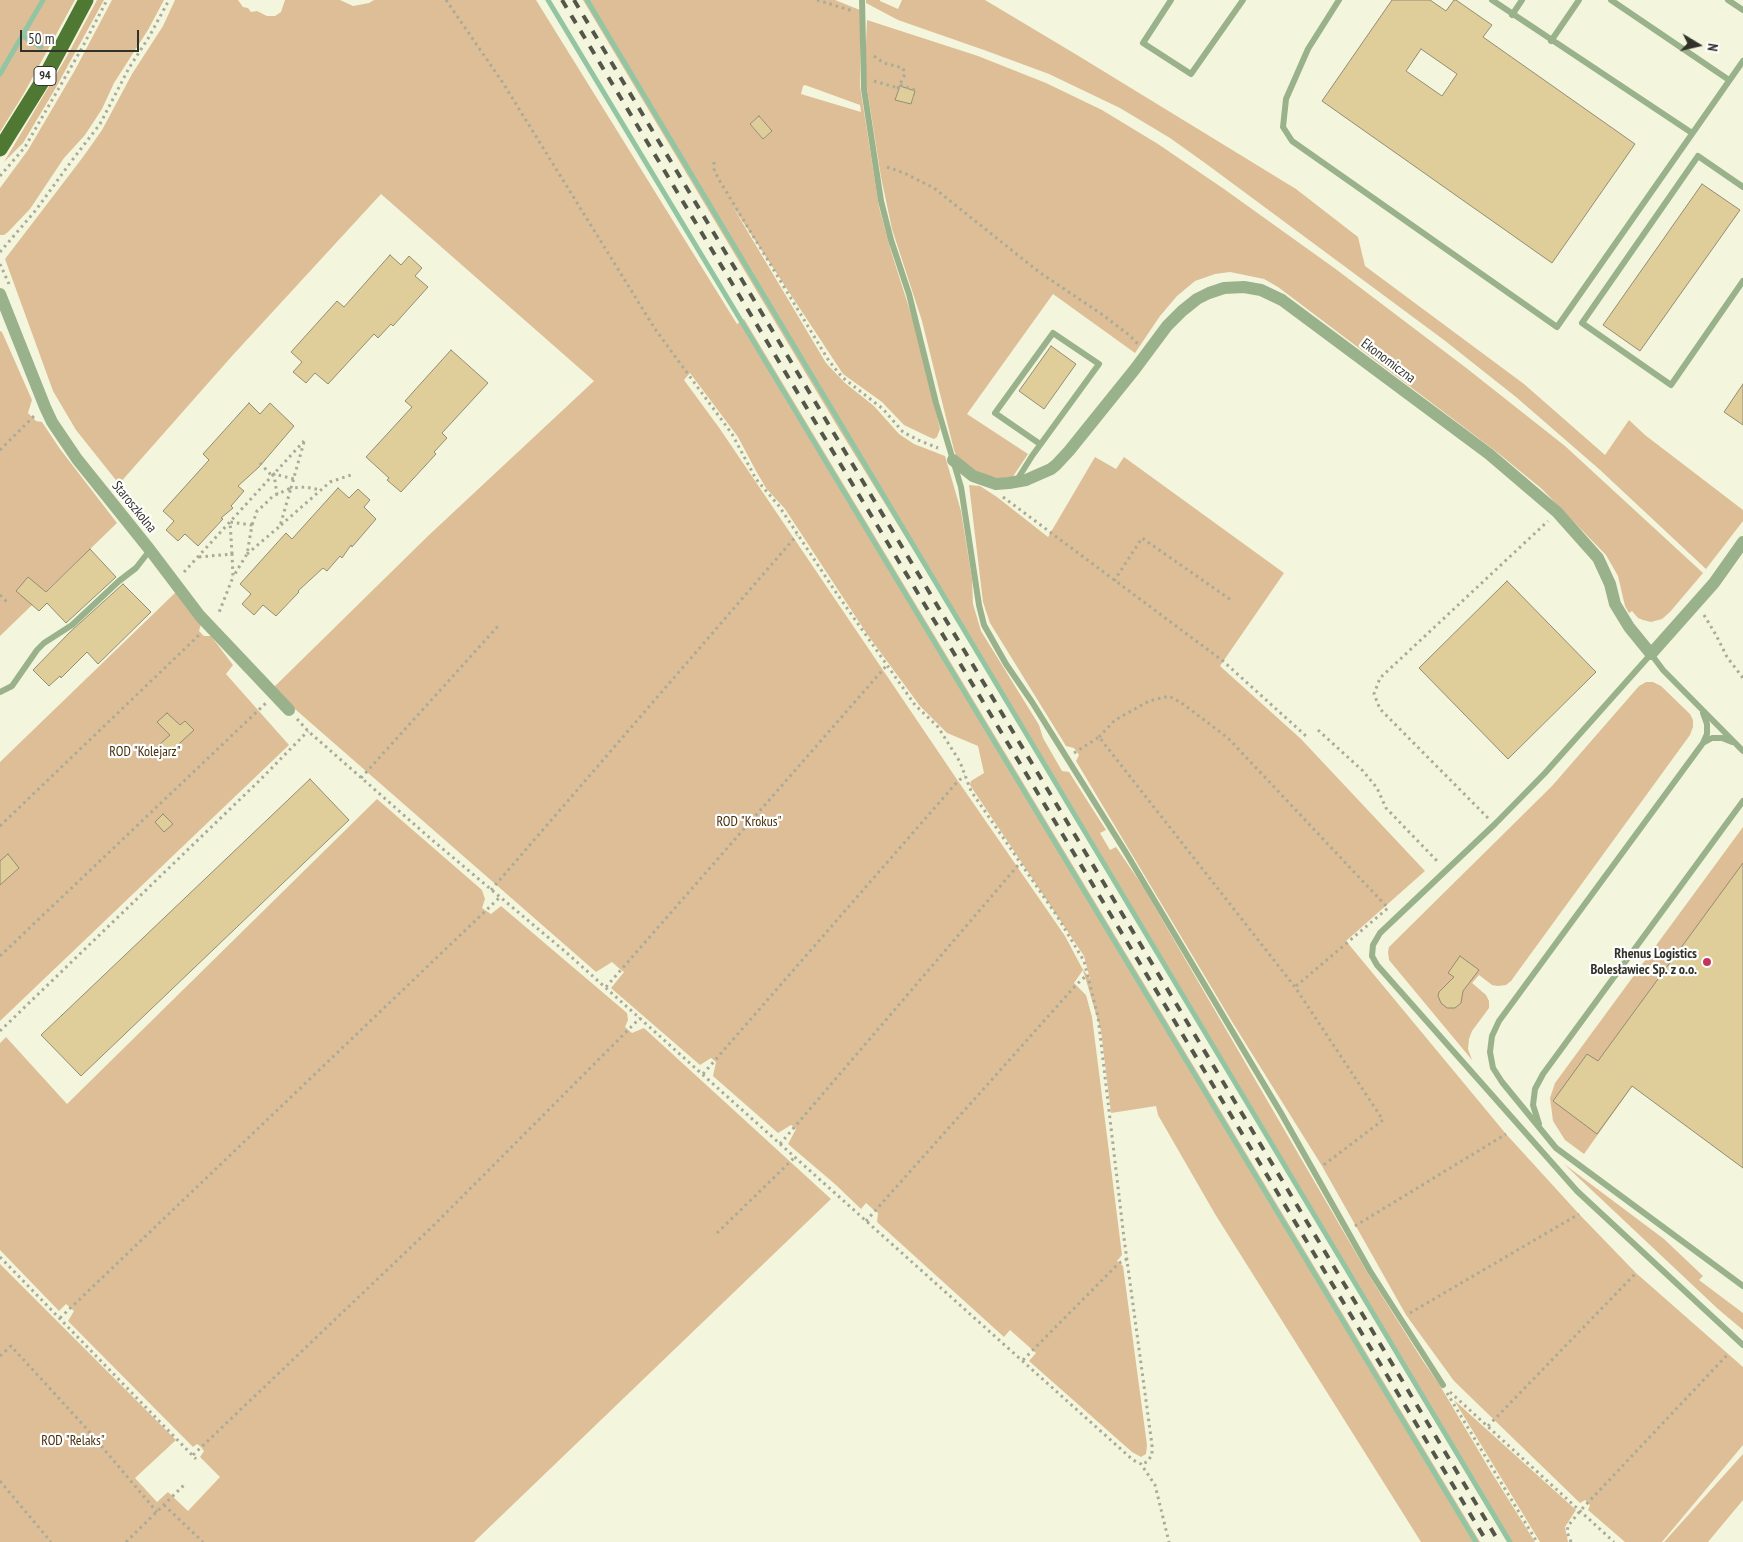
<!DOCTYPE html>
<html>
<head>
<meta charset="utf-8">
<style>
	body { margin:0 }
	#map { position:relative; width:1743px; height:1542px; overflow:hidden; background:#f3f6dc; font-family:"PT Sans Narrow",sans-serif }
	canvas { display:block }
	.north { position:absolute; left:1673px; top:20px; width:50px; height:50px; -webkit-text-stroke:4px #fff; paint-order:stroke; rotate:99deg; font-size:14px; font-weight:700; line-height:20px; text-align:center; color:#313229 }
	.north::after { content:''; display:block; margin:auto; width:18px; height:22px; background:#313229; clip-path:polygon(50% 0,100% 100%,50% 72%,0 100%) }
	.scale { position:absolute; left:20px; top:30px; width:119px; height:22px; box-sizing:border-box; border:2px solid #313229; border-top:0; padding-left:6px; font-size:15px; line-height:18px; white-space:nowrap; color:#313229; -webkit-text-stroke:4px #fff; paint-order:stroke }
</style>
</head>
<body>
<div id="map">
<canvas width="1743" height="1542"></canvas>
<div class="north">N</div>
<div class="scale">50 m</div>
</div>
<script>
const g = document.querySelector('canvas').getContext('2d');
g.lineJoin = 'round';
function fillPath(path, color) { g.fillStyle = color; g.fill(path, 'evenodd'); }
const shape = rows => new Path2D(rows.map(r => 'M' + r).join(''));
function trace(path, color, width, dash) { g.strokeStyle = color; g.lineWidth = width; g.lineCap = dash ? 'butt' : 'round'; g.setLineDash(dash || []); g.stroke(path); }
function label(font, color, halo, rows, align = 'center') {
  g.font = font + ' "PT Sans Narrow",sans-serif'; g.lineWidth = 4.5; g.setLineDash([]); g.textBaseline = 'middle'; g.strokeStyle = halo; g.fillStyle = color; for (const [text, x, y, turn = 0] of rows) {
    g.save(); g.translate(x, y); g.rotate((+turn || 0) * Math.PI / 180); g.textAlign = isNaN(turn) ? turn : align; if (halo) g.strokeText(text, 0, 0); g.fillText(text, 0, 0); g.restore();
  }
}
const green = shape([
	[0,0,75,0,23,95,0,132],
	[97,0,104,0,54,91,23,143,4,162,67,56],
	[112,0,164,0,148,30,114,83,102,109,85,135,64,158,30,209,8,232,4,235,0,235,0,188,28,150,75,70],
	[175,0,238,0,243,7,248,8,251,12,257,11,267,16,275,16,281,12,285,0,340,0,353,6,369,3,374,0,536,0,737,324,744,319,1480,1542,1421,1542,1215,1214,1158,1115,1156,1106,1111,1113,1101,1031,1083,970,1074,983,1086,995,1092,1017,1122,1255,1117,1261,1123,1266,1147,1445,1146,1454,1141,1457,1132,1452,1029,1361,1036,1353,1010,1330,1004,1337,877,1222,878,1213,875,1211,866,1203,861,1209,836,1185,788,1144,796,1129,791,1125,778,1133,713,1076,716,1062,711,1058,700,1065,611,988,624,972,621,970,612,962,596,972,272,689,429,535,594,381,381,194,232,356,119,484,76,430,53,391,5,259,83,157,102,130,132,74,163,26],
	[690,373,738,437,756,471,766,488,785,509,867,634,920,706,947,733,978,746,984,773,971,781,970,785,1084,956,1090,979,1082,968,1065,936,958,781,720,429,684,380],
	[583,0,835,0,860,10,860,86,879,207,891,251,918,336,940,429,937,437,934,439,929,437,904,425,882,402,843,374,733,207,826,363,845,383,874,406,899,434,914,444,945,456,961,511,972,579,973,604,981,631,1039,725,1043,738,1062,771,1069,772,1106,830,1100,833,1110,850,1116,847,1142,885,1367,1272,1423,1361,1439,1384,1490,1470,1535,1542,1507,1542,1005,699,839,429],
	[805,85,860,105,861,112,801,94,803,86],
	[759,116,772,131,763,139,750,124],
	[866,0,880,0,880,1,898,9,902,0,985,0,1077,55,1296,189,1358,237,1365,266,1524,384,1605,455,1629,420,1645,435,1743,510,1743,521,1706,569,1599,469,1516,397,1444,340,1205,163,1170,138,1120,108,1049,74,984,50,898,20,866,3],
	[867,20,978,56,1046,83,1102,110,1158,144,1224,189,1337,270,1465,367,1565,446,1703,573,1670,612,1662,619,1651,622,1643,620,1638,618,1632,611,1629,613,1625,606,1618,576,1606,555,1542,489,1498,453,1278,287,1264,279,1230,272,1215,274,1195,281,1177,296,1160,316,1135,353,1053,294,967,414,1028,454,1012,478,1002,479,986,475,964,466,958,460,954,450,922,321,892,229,881,177,867,88,865,66],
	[900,87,907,89,914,96,911,104,895,100],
	[0,331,2,332,32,400,28,413,36,421,42,422,60,449,117,523,0,636],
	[1095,457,1116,469,1124,457,1284,573,1220,666,1301,739,1425,871,1346,941,1506,1134,1579,1214,1636,1273,1743,1367,1743,1445,1662,1542,1625,1542,1588,1510,1590,1505,1585,1500,1580,1503,1454,1381,1406,1315,1322,1166,1231,1020,1076,761,1079,755,1074,748,1066,746,990,623,983,602,969,485,980,486,997,497,1048,537],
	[176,592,201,624,199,631,204,636,211,636,233,665,226,674,289,745,0,1021,0,762],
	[1646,682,1653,682,1661,686,1690,714,1693,720,1693,727,1690,735,1511,981,1506,985,1498,986,1492,985,1479,975,1472,983,1486,995,1489,1001,1489,1008,1472,1031,1469,1039,1468,1049,1472,1060,1389,960,1388,952,1389,947,1552,786,1639,686],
	[377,799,482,890,485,899,482,908,491,914,501,906,627,1013,628,1020,625,1027,632,1033,644,1028,831,1199,474,1542,0,1542,0,1264,176,1440,135,1478,157,1502,168,1492,188,1511,220,1477,200,1457,204,1451,201,1447,197,1444,193,1447,68,1321,74,1311,66,1304,59,1311,0,1250,0,1043,6,1037,67,1104],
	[1743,827,1743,931,1584,1154,1565,1140,1553,1121,1550,1098,1555,1083],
	[1564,1164,1664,1239,1703,1276,1699,1280,1743,1313,1743,1330,1718,1309],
	[1454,1400,1576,1510,1565,1527,1568,1542,1540,1542],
	[1743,1454,1743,1500,1708,1542,1664,1542]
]);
const stream = shape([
	[548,0,1476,1542],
	[587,0,1510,1542],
	[23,36,41,47],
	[0,74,43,0]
]);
const building = shape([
	[1392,0,1430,0,1446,11,1454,0,1456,0,1492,25,1483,37,1635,144,1552,263,1322,101,1392,0],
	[1421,49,1457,74,1442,96,1406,71,1421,49],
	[900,86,915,91,911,104,895,100,900,86],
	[759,116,772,131,763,139,750,124,759,116],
	[1702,184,1740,210,1640,351,1603,325,1702,184],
	[390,255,401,265,409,256,422,268,415,276,428,287,393,326,391,324,378,338,374,334,328,384,315,373,306,383,293,372,302,362,291,352,337,301,344,307,390,255],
	[1051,346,1076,364,1044,409,1019,391,1051,346],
	[451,350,488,383,442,433,447,438,434,452,436,454,401,492,387,480,389,478,366,457,412,407,405,401,451,350],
	[1743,384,1743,425,1724,412,1743,384],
	[249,403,260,414,270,403,294,426,259,467,238,486,244,491,231,506,233,508,221,518,223,519,198,546,185,534,178,541,166,530,174,521,163,511,209,460,203,454,249,403],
	[338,488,349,498,358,489,370,500,364,507,376,519,352,547,351,545,342,558,340,556,327,571,323,568,298,591,299,592,276,616,263,605,254,615,242,604,251,594,240,584,286,533,292,539,338,488],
	[90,549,116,577,66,623,47,603,39,611,16,591,28,577,46,592,90,549],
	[1507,581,1596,672,1508,759,1419,668,1507,581],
	[123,584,151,612,98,664,87,652,61,678,60,676,49,686,33,670,70,632,123,584],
	[167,713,180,725,185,721,194,730,168,754,159,745,170,735,157,722,167,713],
	[310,779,349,820,81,1076,41,1035,310,779],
	[163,814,173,824,164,832,155,822,163,814],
	[8,854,19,868,0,885,0,861,8,854],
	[1743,863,1743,1168,1632,1086,1597,1134,1553,1101,1587,1054,1598,1061,1743,863],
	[1460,956,1479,970,1463,991,1461,1003,1455,1008,1447,1008,1441,1003,1438,996,1439,992,1454,977,1448,973,1460,956]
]);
const path = shape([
	[446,0,503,83,655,329,732,434,756,479,779,506,835,591,915,705,938,727,960,762,971,791,1057,916,1084,961,1098,1017,1124,1238,1152,1445,1152,1455,1147,1462,1141,1464],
	[817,0,853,11],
	[874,56,884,63,903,68,905,74,898,88,899,89],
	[874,81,898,88],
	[900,85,918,91],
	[714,162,714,169,718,178,829,361,842,377,883,409,903,432,918,440,938,448],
	[887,167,904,173,934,188,1039,272,1103,315,1129,335,1138,344],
	[0,176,25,147,82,48,107,0],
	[0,252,36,210,70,163,100,124,129,68,149,37,169,0],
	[0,264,9,284],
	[304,442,291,488,306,487,321,490],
	[0,450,35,415],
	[260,463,272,476],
	[277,495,274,474,294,479],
	[1003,497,1223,661,1306,736],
	[281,525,330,482,351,475],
	[232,554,230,522,252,525,247,554,233,577],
	[247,554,280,526,291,488,273,496,264,505,257,511,252,525],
	[199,557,232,554,233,577,218,615],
	[184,572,304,441],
	[1114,581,1142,538,1231,600],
	[0,595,8,603],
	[1704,615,1716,635,1727,657,1743,678],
	[297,719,308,731,431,839,568,954,1133,1460,1141,1464,1155,1485,1169,1542],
	[1318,730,1363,771,1377,788,1386,808,1439,863],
	[1099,737,1115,720,1149,701,1169,696,1183,704,1228,738,1388,908,1295,987],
	[1074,753,1099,737,1295,987,1383,1120,1321,1167],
	[361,778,499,625],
	[1488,818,1380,709,1374,694,1380,678,1548,521],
	[0,826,199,635],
	[491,890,797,535],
	[0,956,266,703],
	[606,987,887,665],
	[0,1031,259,781,308,731],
	[703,1074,958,781,965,776],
	[780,1144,1020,863],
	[866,1221,1076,985,1087,975],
	[1355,1226,1506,1134],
	[717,1233,795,1157],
	[0,1257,196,1459],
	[1410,1313,1579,1214],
	[60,1318,500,897],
	[0,1356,11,1346,86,1428,157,1512],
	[1023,1360,1119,1263,1127,1259],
	[1450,1392,1614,1542],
	[1447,1393,1537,1542],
	[1488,1426,1636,1273],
	[193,1455,432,1227,640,1018],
	[0,1481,51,1542],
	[164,1505,203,1542],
	[126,1542,184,1485],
	[1571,1542,1567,1532,1568,1526,1580,1511,1728,1354]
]);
const lane = shape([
	[862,0,864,89,881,201,891,240,909,294,936,403,961,487,979,605,984,625,1006,664,1032,702,1125,851,1281,1113,1370,1271,1443,1385],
	[1171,0,1143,43,1191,74,1243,0],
	[1339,0,1308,49,1286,99,1283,127,1292,141,1557,327,1743,61],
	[1492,0,1692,133],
	[1611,0,1729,80],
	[1728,0,1743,10],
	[1512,15,1522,0],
	[1551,41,1579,0],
	[1743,187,1698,156,1582,323,1671,385,1743,281],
	[1017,480,1032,456,1099,364,1053,333,995,413,1040,444],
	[0,692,12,686,37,650,44,643,72,625,119,581,136,568,150,550],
	[1732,742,1722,738,1712,738,1703,743,1499,1021,1492,1036,1490,1052,1493,1068,1502,1082,1556,1148,1743,1286],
	[1703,743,1707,734,1707,724,1703,713],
	[1743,751,1663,670,1651,654,1545,773,1495,824,1380,933,1373,945,1372,956,1377,965,1577,1191,1743,1345],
	[1539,1124,1533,1105,1535,1089,1543,1074,1743,801]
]);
const street = shape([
	[0,294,45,407,52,422,77,459,150,550,200,616,289,710],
	[953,460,973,476,996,484,1009,483,1026,480,1051,469,1056,465,1069,451,1135,369,1167,326,1182,311,1197,299,1209,293,1224,288,1244,287,1261,290,1282,300,1489,454,1557,512,1598,558,1610,584,1615,604,1629,627,1651,654,1714,583,1743,542]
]);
const primary = shape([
	[0,149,45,77,86,0]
]);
const rail = shape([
	[562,0,1487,1542],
	[574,0,1499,1542]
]);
const markers = [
	[1707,962,5,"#c5355c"]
];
const shields = [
	[45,76,22]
];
const shieldNames = [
	["94",45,76]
];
const streetNames = [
	["Ekonomiczna",1388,361,37],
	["Staroszkolna",134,507,51]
];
const parkNames = [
	["ROD \"Kolejarz\"",145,752],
	["ROD \"Krokus\"",749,822],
	["ROD \"Relaks\"",73,1441]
];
const poiNames = [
	["Rhenus Logistics",1697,954],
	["Bolesławiec Sp. z o.o.",1697,970]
];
fillPath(green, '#debe97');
trace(stream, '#93c5a3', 5);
fillPath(building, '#dfce99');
trace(building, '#938c75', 1);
trace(path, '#a9ab98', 3, [2.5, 4]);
trace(lane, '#9ab28c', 6);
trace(street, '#9ab28c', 12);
trace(primary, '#4f7932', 15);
trace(rail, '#545649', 4, [9, 9]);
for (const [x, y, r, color] of markers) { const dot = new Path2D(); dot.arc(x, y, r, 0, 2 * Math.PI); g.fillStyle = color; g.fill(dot); trace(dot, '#fff', 2); }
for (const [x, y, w] of shields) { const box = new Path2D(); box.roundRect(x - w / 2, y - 9.5, w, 19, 4); g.fillStyle = '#fff'; g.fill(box); trace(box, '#313229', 1); }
label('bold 12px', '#313229', null, shieldNames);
label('14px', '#313229', '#fff', streetNames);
label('14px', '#482f0b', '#fff', parkNames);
label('bold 14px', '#313229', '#fff', poiNames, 'right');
</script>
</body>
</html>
